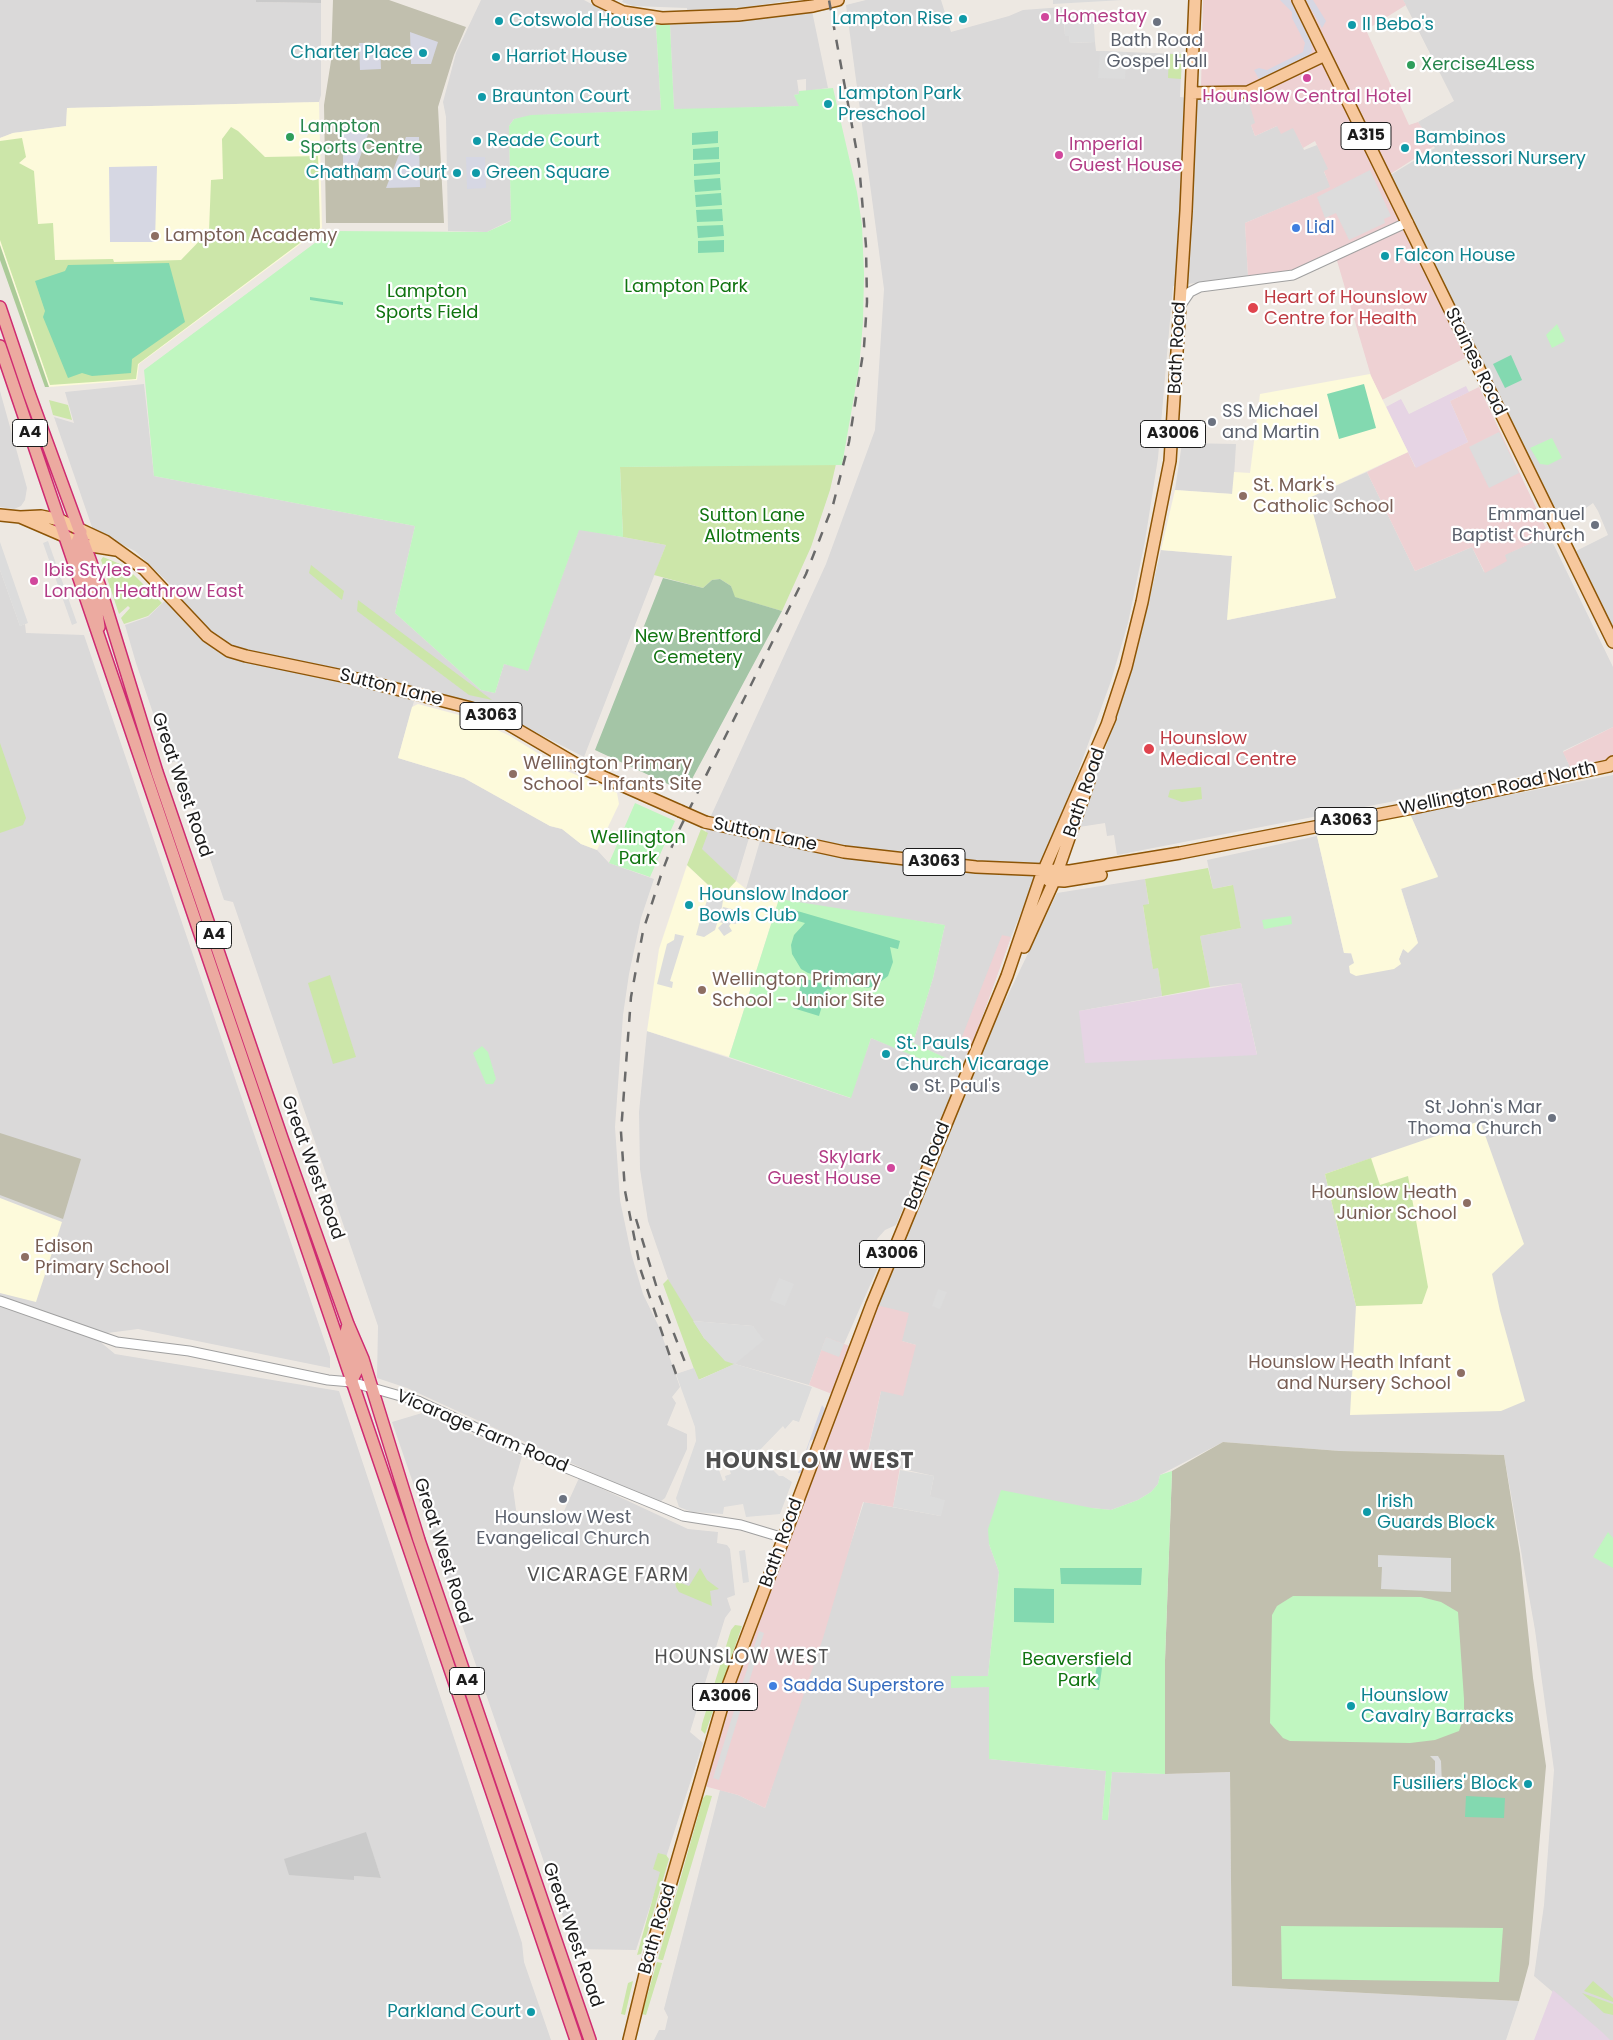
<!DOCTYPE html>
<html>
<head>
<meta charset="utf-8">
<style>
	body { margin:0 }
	canvas { display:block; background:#ede8e2 }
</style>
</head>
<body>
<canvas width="1613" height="2040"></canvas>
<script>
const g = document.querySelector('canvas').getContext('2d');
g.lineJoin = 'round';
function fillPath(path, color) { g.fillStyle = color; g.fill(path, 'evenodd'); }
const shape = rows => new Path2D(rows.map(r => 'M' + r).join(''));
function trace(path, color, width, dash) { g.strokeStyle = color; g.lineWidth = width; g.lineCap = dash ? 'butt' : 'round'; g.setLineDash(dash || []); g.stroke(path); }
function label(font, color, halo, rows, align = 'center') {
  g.font = font + ' Poppins,sans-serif'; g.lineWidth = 4.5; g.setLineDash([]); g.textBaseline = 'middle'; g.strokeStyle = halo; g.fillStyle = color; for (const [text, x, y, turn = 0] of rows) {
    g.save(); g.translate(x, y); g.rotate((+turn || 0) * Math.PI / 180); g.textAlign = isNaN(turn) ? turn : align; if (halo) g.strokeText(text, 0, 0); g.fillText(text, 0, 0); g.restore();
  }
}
const residential = shape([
	[0,0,256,0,256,2,321,3,321,95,319,102,67,108,66,126,13,133,0,138],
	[481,0,584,0,625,22,639,25,656,26,661,110,541,115,514,119,509,126,511,220,487,232,448,231,446,117,443,102,456,53],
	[623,0,794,0,746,7,687,12,687,8,633,6,622,2],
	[866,0,941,0,951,32,1009,16,1023,10,1063,7,1065,35,1069,35,1070,43,1095,42,1096,51,1182,54,1180,97,1207,100,1250,100,1256,124,1251,125,1255,136,1277,126,1294,128,1304,150,1317,145,1329,169,1324,172,1331,187,1245,223,1248,276,1173,286,1158,458,1145,541,1128,623,1111,681,1075,780,1011,937,969,1053,896,1225,885,1230,877,1239,883,1256,844,1344,826,1338,809,1385,735,1364,756,1331,753,1326,693,1321,681,1303,668,1279,648,1221,640,1169,639,1112,647,1031,850,1098,871,1038,952,1071,956,1063,913,1043,933,978,945,925,799,904,746,889,760,841,749,838,736,881,701,849,710,818,826,564,875,430,884,289,846,5],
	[1403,0,1613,0,1613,626,1576,551,1608,535,1598,511,1593,503,1558,528,1387,177,1435,148,1418,122,1454,101],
	[812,11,828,88,806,91,806,79,797,80,799,94,794,95,800,106,674,110,670,25,746,20],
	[144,384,154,476,415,526,395,613,481,690,495,693,504,664,528,670,579,529,666,545,584,757,485,706,418,687,398,758,464,778,550,826,562,829,581,844,597,850,609,863,654,879,641,918,629,974,623,1015,615,1127,620,1200,631,1253,643,1294,659,1327,680,1387,672,1397,676,1403,667,1425,687,1434,687,1449,665,1498,661,1501,656,1502,407,1388,377,1378,378,1326,233,902,224,900,177,761,170,763,136,663,125,625,148,617,176,590,135,551,93,530,54,417,74,423,65,392],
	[0,391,27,488,25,500,21,506,14,509,0,507],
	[1182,443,1236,444,1233,494,1175,490],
	[1367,472,1415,571,1472,547,1484,572,1504,555,1549,535,1613,667,1613,727,1563,751,1570,767,1117,855,1114,835,1107,836,1105,823,1079,827,1135,660,1161,550,1232,556,1228,620,1336,598,1308,498],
	[0,570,20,626,25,624,26,633,84,635,330,1357,330,1368,138,1329,92,1335,115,1354,339,1391,522,1943,524,1962,551,2040,0,2040],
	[365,1832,381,1878,354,1876],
	[1613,775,1613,2040,1609,2040,1534,1976,1544,1905,1554,1770,1535,1630,1504,1455,1340,1451,1223,1442,1160,1475,1158,1484,1151,1492,1138,1500,1111,1510,1092,1508,989,1544,999,1572,988,1676,951,1676,989,1687,989,1759,1106,1771,1102,1820,1108,1820,1112,1772,1165,1774,1230,1772,1232,1986,1519,2001,1506,2040,654,2040,659,2030,665,2030,668,2017,664,2009,720,1790,738,1795,765,1808,864,1502,941,1516,930,1496,934,1476,866,1461,881,1391,916,1345,902,1341,872,1304,885,1288,996,1020,1057,893,1145,879,1149,905,1143,906,1153,968,1158,968,1162,996,1079,1011,1257,1054,1241,983,1210,987,1200,936,1241,928,1232,885,1213,889,1207,860,1317,836,1344,953,1399,959,1403,949,1418,943,1401,888,1438,876,1410,814],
	[422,1413,522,1456,513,1488,516,1510,522,1526,552,1518,560,1520,579,1478,688,1529,718,1532,717,1543,727,1545,730,1549,735,1595,727,1598,731,1610,725,1618,690,1732,703,1743,636,1950,574,1949,392,1422]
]);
const commercial = shape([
	[1203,0,1403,0,1406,5,1366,30,1409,125,1418,122,1434,146,1381,180,1467,357,1382,400,1371,376,1335,254,1288,274,1248,276,1245,223,1330,187,1324,171,1328,169,1315,141,1303,148,1293,128,1281,134,1277,126,1255,136,1251,125,1255,123,1245,88,1201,88],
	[1479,387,1549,535,1505,555,1507,561,1485,573,1472,547,1415,571,1367,472,1408,452,1415,467,1468,442,1450,401],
	[1613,727,1613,758,1570,767,1563,752],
	[1002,935,1011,937,969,1053,958,1047],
	[872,1304,909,1313,902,1341,916,1345,903,1396,881,1391,866,1460,900,1467,893,1507,863,1502,823,1638,765,1808,738,1795,700,1785,713,1738,837,1396,809,1385,826,1337,855,1348]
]);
const industrial = shape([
	[1466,386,1469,392,1450,401,1468,442,1416,468,1386,407,1401,399,1409,414],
	[1241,983,1257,1055,1085,1063,1079,1011],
	[1553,1990,1602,2032,1610,2040,1534,2040]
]);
const education = shape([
	[319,102,322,228,139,364,137,380,49,387,0,245,0,138,13,133,66,126,67,108],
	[1370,374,1408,452,1309,498,1336,598,1227,620,1232,556,1161,550,1175,490,1232,494,1234,472,1250,473,1260,394],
	[418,704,474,719,510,736,565,770,617,793,619,804,597,850,581,844,562,829,550,826,464,778,398,758,412,707],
	[1410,814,1438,877,1401,889,1418,943,1408,953,1403,949,1399,959,1401,964,1394,969,1356,976,1350,973,1349,966,1354,963,1351,953,1344,953,1317,836],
	[687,865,721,897,736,881,746,889,779,899,729,1057,647,1031,659,949],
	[1480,1121,1524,1244,1492,1274,1500,1311,1525,1401,1501,1411,1350,1415,1356,1306,1325,1174],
	[0,1198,62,1222,36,1302,0,1293]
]);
const religious = shape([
	[256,0,321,0,321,3,256,2],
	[366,1832,381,1878,354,1876,354,1880,289,1875,284,1859]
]);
const construction = shape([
	[333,0,389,0,466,27,454,55,438,107,444,223,326,223,324,105,331,61],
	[0,1133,81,1159,63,1219,0,1195],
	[1223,1442,1340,1451,1504,1455,1520,1554,1533,1678,1546,1766,1529,1964,1519,2001,1232,1986,1230,1772,1165,1774,1165,1660,1172,1471]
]);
const grass = shape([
	[1169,54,1182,54,1181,79,1168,78],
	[231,127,238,131,265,157,318,156,320,228,138,364,136,379,50,385,0,240,0,141,22,138,26,157,19,163,34,171,38,224,53,223,55,260,113,259,114,262,181,260,209,231,211,180,223,179,222,139],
	[49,400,68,405,72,420,53,415],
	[836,464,830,490,811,547,782,611,734,597,731,586,720,579,712,580,703,588,654,575,666,545,623,537,620,467],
	[103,557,125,566,162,603,148,616,124,624,121,618,130,608,128,606,119,614,101,560],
	[311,565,344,591,342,600,309,573],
	[358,600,492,700,469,695,357,611],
	[0,743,26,818,23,825,0,833],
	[1201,787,1202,799,1182,802,1168,797,1170,790],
	[701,829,708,833,702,849,736,881,721,897,687,865],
	[1208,868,1213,889,1233,885,1241,928,1200,936,1210,987,1162,996,1158,968,1153,969,1143,905,1149,904,1145,879],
	[330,975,356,1057,333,1064,308,983],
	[1371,1158,1380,1185,1408,1176,1428,1287,1422,1304,1356,1306,1325,1174],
	[668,1279,704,1338,735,1364,698,1380,663,1284],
	[700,1568,707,1580,719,1589,710,1591,712,1606,679,1592,676,1587,675,1581,689,1586],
	[735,1625,742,1626,705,1734,701,1730,702,1724,731,1630],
	[706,1795,712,1796,663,1960,661,1960,658,1959,703,1798],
	[658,1853,666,1855,669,1859,641,1954,637,1955,660,1872,653,1869],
	[657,1962,662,1963,646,2015,642,2014],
	[633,1981,625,2015,621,2014,628,1983],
	[1593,1981,1613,1998,1613,2002,1584,1991],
	[1582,1993,1613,2004,1613,2015,1604,2013]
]);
const forest = shape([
	[0,245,49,387,45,387,0,260]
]);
const cemetery = shape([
	[663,578,703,588,712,580,720,579,731,586,735,597,782,611,685,792,595,750]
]);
const park = shape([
	[656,25,670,25,674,109,799,106,794,95,799,94,799,91,833,88,857,192,862,225,864,274,863,322,859,368,842,465,620,467,623,537,579,530,528,671,504,664,495,693,481,690,395,613,415,526,154,476,144,370,331,231,487,232,511,221,509,126,514,119,531,115,661,110],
	[1557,324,1565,341,1552,348,1546,335],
	[1552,438,1562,458,1548,465,1540,464,1530,448],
	[635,803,675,821,650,877,609,863],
	[779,899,945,925,933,978,913,1043,957,1063,952,1072,871,1038,851,1098,729,1057],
	[1291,916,1292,924,1264,929,1262,920],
	[482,1046,488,1052,496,1079,493,1084,486,1084,473,1053],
	[1172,1471,1165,1660,1165,1774,1112,1772,1108,1820,1102,1820,1106,1771,989,1759,989,1687,951,1688,951,1676,988,1676,999,1572,989,1544,988,1529,1001,1490,1092,1508,1111,1510,1138,1500,1151,1492,1158,1484,1160,1475],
	[1608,1532,1613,1538,1613,1568,1593,1557],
	[1293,1596,1421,1597,1441,1602,1458,1612,1464,1699,1464,1716,1459,1731,1435,1740,1410,1743,1290,1741,1283,1738,1270,1723,1272,1615,1277,1606],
	[1281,1926,1503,1928,1499,1982,1282,1979]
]);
const pitch = shape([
	[718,131,718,143,692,145,692,133],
	[719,147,719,159,693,160,693,149],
	[720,162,720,174,694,176,694,164],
	[720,178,721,190,695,192,694,180],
	[721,193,722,205,696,207,695,195],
	[722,209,723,221,697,222,696,210],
	[723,225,724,236,698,238,697,226],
	[724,240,724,252,698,253,698,241],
	[169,263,185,322,132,359,131,373,92,376,82,373,68,378,43,317,45,311,35,281,65,271,68,265],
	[310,297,343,302,343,305,310,300],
	[1511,355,1522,380,1505,388,1493,364],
	[1364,384,1376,428,1339,439,1327,394],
	[794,910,900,941,898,949,890,947,893,962,888,976,875,986,867,988,808,973,801,969,792,954,791,945,794,935,805,923,791,919],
	[800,977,832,987,831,990,827,989,819,1016,793,1008,802,982,799,980],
	[1060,1568,1142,1568,1141,1585,1061,1584],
	[1014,1588,1054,1589,1054,1623,1014,1622],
	[1099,1653,1104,1654,1099,1690,1093,1689],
	[1466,1796,1505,1798,1504,1818,1465,1817]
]);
const parking = shape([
	[1053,0,1123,0,1053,4],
	[1093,10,1095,42,1070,43,1069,36,1065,36,1064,12],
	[1100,51,1127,52,1125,79,1098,78],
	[1370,170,1391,216,1384,219,1385,223,1349,240,1336,213,1325,218,1317,197],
	[1499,432,1519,473,1489,488,1469,447],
	[48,541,77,623,72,625,43,543],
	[0,542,28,623,20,626,0,570],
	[710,891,723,900,722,907,715,930,704,937,696,935,700,921,702,922,704,917,702,916],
	[723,907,740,911,736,924,731,923,729,926,732,931,724,936,718,928,723,923,719,922],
	[675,934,684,936,670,981,673,982,672,988,657,984,667,944,674,940],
	[779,1278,794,1284,785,1306,770,1300],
	[938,1289,947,1292,940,1309,932,1306],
	[693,1321,753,1326,764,1340,735,1364,812,1387,799,1422,793,1420,785,1429,783,1426,757,1453,727,1462,725,1456,719,1459,717,1455,714,1456,723,1481,726,1480,725,1476,731,1474,729,1468,757,1459,765,1453,776,1465,772,1469,779,1476,783,1476,792,1482,780,1514,746,1517,743,1504,724,1507,723,1514,692,1512,679,1507,676,1498,696,1441,695,1427,676,1374,694,1368,699,1380,734,1364,725,1361,704,1338],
	[826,1337,844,1344,839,1357,821,1350],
	[900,1470,934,1476,930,1496,945,1500,941,1516,893,1507],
	[745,1550,749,1582,743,1583,739,1551],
	[1378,1555,1451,1558,1451,1592,1381,1589,1382,1567,1378,1567],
	[759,1631,764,1633,719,1780,713,1778],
	[1430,1756,1438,1756,1441,1761,1442,1785,1435,1785,1435,1761]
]);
const plaza = shape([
	[1280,0,1290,0,1311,41,1312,51,1303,62,1260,81,1254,70,1259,68,1267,70,1303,52,1305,43,1292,18,1292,12],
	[1306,0,1313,0,1326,21,1322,28],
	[410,32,438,42,431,64,411,64],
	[359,43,380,43,381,69,360,70],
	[343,120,373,120,352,180,343,180],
	[406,137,419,137,420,187,386,188],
	[466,157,485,157,486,188,467,189],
	[157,166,155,242,110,242,109,167],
	[822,1405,825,1409,814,1439,810,1441,803,1463,805,1466,802,1473,798,1473]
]);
const tertiary = shape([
	[1181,305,1190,292,1200,287,1293,275,1408,222],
	[0,1301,117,1342,189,1351,328,1380,351,1382,418,1401,537,1456,683,1516,741,1525,784,1538]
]);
const primary = shape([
	[598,0,623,12,662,18,738,15,813,6,838,0],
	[1298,0,1613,642],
	[1191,93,1248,92,1325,55],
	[0,515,20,517,85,545,116,550],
	[20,517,41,516,60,520,105,541,144,569,207,636,229,651,246,656,357,679,471,708,501,720,583,768,680,811],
	[1107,725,1126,667,1142,602,1170,461,1186,211,1195,0],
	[705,822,844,852,976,867,1070,871,1180,853,1418,807,1609,766,1613,762],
	[1048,880,1064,881,1101,875],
	[1024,947,1054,881,1090,778],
	[629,2040,649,1958,728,1686,872,1304,1007,976,1040,879,1110,718]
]);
const trunk = shape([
	[0,307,29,393,100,587,157,772,282,1138,348,1324,363,1359,419,1540,590,2040],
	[0,346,576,2040],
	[81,532,77,542,78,549,96,606,99,627],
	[348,1324,345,1336,357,1370,351,1382]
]);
const rail = shape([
	[636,1219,659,1295,688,1370],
	[676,1374,641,1271,625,1191,621,1132,631,997,643,931,662,872,676,836,806,574,833,505,849,442,864,347,867,302,866,246,859,164,829,0]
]);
const primaryBridge = shape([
	[680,811,705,822]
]);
const markers = [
	[1045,17,5,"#d1479c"],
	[963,19,5,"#0f9aa8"],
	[499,21,5,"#0f9aa8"],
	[1157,22,5,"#6b7280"],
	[1352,25,5,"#0f9aa8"],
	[423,53,5,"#0f9aa8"],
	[496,57,5,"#0f9aa8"],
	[1411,65,5,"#2e9e5b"],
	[1307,78,5,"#d1479c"],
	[482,97,5,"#0f9aa8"],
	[828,104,5,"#0f9aa8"],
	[290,137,5,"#2e9e5b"],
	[477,141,5,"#0f9aa8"],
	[1405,148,5,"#0f9aa8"],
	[1059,155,5,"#d1479c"],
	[457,173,5,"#0f9aa8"],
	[476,173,5,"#0f9aa8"],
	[1296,228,5,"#3f7fe0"],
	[155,236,5,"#8d6e63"],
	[1385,256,5,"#0f9aa8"],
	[1253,308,6,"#e0444e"],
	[1212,422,5,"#6b7280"],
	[1243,496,5,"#8d6e63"],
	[1595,525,5,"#6b7280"],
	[34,581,5,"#d1479c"],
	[1149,749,6,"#e0444e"],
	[513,774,5,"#8d6e63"],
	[689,905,5,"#0f9aa8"],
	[702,990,5,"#8d6e63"],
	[886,1054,5,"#0f9aa8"],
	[914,1087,5,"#6b7280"],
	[1552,1118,5,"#6b7280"],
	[891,1168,5,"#d1479c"],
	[1467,1203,5,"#8d6e63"],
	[25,1257,5,"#8d6e63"],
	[1461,1373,5,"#8d6e63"],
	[563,1499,5,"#6b7280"],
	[1367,1512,5,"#0f9aa8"],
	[773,1686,5,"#3f7fe0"],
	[1351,1706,5,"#0f9aa8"],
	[1528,1784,5,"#0f9aa8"],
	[531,2012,5,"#0f9aa8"]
];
const shields = [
	[1366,136,50],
	[30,433,35],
	[1173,434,65],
	[491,716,62],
	[1346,821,62],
	[934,862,62],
	[214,935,35],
	[892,1254,65],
	[467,1681,35],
	[725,1697,65]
];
const shieldNames = [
	["A315",1366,136],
	["A4",30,433],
	["A3006",1173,434],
	["A3063",491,716],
	["A3063",1346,821],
	["A3063",934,862],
	["A4",214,935],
	["A3006",892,1254],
	["A4",467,1681],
	["A3006",725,1697]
];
const hotelNames = [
	["Homestay",1055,17],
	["Hounslow Central Hotel",1307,97,"center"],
	["Imperial",1069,145],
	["Guest House",1069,166],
	["Ibis Styles -",44,571],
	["London Heathrow East",44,592],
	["Skylark",881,1158,"right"],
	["Guest House",881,1179,"right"]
];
const cultureNames = [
	["Lampton Rise",953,19,"right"],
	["Cotswold House",509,21],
	["Il Bebo's",1362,25],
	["Charter Place",413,53,"right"],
	["Harriot House",506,57],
	["Lampton Park",838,94],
	["Preschool",838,115],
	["Braunton Court",492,97],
	["Bambinos",1415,138],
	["Montessori Nursery",1415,159],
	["Reade Court",487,141],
	["Chatham Court",447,173,"right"],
	["Green Square",486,173],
	["Falcon House",1395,256],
	["Hounslow Indoor",699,895],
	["Bowls Club",699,916],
	["St. Pauls",896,1044],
	["Church Vicarage",896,1065],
	["Irish",1377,1502],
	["Guards Block",1377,1523],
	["Hounslow",1361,1696],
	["Cavalry Barracks",1361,1717],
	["Fusiliers' Block",1518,1784,"right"],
	["Parkland Court",521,2012,"right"]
];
const worshipNames = [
	["Bath Road",1157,41],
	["Gospel Hall",1157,62],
	["SS Michael",1222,412,"left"],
	["and Martin",1222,433,"left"],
	["Emmanuel",1585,515,"right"],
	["Baptist Church",1585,536,"right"],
	["St. Paul's",924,1087,"left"],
	["St John's Mar",1542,1108,"right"],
	["Thoma Church",1542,1129,"right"],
	["Hounslow West",563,1518],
	["Evangelical Church",563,1539]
];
const leisureNames = [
	["Xercise4Less",1421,65],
	["Lampton",300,127],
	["Sports Centre",300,148]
];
const shopNames = [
	["Lidl",1306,228],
	["Sadda Superstore",783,1686]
];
const educationNames = [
	["Lampton Academy",165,236],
	["St. Mark's",1253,486],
	["Catholic School",1253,507],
	["Wellington Primary",523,764],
	["School - Infants Site",523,785],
	["Wellington Primary",712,980],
	["School - Junior Site",712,1001],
	["Hounslow Heath",1457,1193,"right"],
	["Junior School",1457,1214,"right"],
	["Edison",35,1247],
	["Primary School",35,1268],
	["Hounslow Heath Infant",1451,1363,"right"],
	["and Nursery School",1451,1384,"right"]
];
const parkNames = [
	["Lampton Park",686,287],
	["Lampton",427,292],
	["Sports Field",427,313],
	["Sutton Lane",752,516],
	["Allotments",752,537],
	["New Brentford",698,637],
	["Cemetery",698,658],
	["Wellington",638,838],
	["Park",638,859],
	["Beaversfield",1077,1660],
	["Park",1077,1681]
];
const healthNames = [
	["Heart of Hounslow",1264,298],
	["Centre for Health",1264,319],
	["Hounslow",1160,739],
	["Medical Centre",1160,760]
];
const streetNames = [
	["Bath Road",1178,348,-87],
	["Staines Road",1475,362,64],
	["Sutton Lane",391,688,14],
	["Great West Road",181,785,71],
	["Wellington Road North",1498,789,-12],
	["Bath Road",1085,793,-71],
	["Sutton Lane",765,835,12],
	["Bath Road",928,1166,-68],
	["Great West Road",312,1168,70],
	["Vicarage Farm Road",482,1432,23],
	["Bath Road",782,1543,-70],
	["Great West Road",442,1551,72],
	["Bath Road",658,1929,-74],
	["Great West Road",572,1935,71]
];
const neighbourhoodNames = [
	["VICARAGE FARM",608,1576],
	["HOUNSLOW WEST",742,1658]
];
const districtNames = [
	["HOUNSLOW WEST",810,1462]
];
fillPath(residential, '#dad9d9');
fillPath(commercial, '#eed1d3');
fillPath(industrial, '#e6d4e4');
fillPath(education, '#fdfadb');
fillPath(religious, '#cacaca');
fillPath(construction, '#c1bfae');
fillPath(grass, '#cce6a9');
fillPath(forest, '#abcb98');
fillPath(cemetery, '#a4c5a6');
fillPath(park, '#c0f6c0');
fillPath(pitch, '#83d9b0');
fillPath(parking, '#dcdcdc');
fillPath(plaza, '#d6d7e3');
trace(tertiary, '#a0a0a0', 11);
trace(primary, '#8d5506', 14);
trace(trunk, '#cf2b71', 14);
trace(tertiary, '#fff', 9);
trace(primary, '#f7c89d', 11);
trace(trunk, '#ecaaa0', 11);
trace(rail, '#6a6a6a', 2.5, [10, 10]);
trace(primaryBridge, '#8d5506', 14, []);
trace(primaryBridge, '#f7c89d', 11);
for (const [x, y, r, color] of markers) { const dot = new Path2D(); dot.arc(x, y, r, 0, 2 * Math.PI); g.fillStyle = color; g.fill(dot); trace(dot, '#fff', 2); }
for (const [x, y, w] of shields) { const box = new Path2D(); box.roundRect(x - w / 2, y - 13.5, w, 27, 4); g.fillStyle = '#fff'; g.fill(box); trace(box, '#1c1c1c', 1); }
label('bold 16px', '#1c1c1c', null, shieldNames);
label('18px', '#b23c85', '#fff', hotelNames, 'left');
label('18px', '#0d838f', '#fff', cultureNames, 'left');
label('18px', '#5b616d', '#fff', worshipNames);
label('18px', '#27864d', '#fff', leisureNames, 'left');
label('18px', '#366cbe', '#fff', shopNames, 'left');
label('18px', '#785e54', '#fff', educationNames, 'left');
label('18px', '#107410', '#fff', parkNames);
label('18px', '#be3a42', '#fff', healthNames, 'left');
label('18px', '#1c1c1c', '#fff', streetNames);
g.letterSpacing = '1px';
label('19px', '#4f4f4f', '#fff', neighbourhoodNames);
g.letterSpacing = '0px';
g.letterSpacing = '1px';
label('bold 22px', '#4f4f4f', '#fff', districtNames);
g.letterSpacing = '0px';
</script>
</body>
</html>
